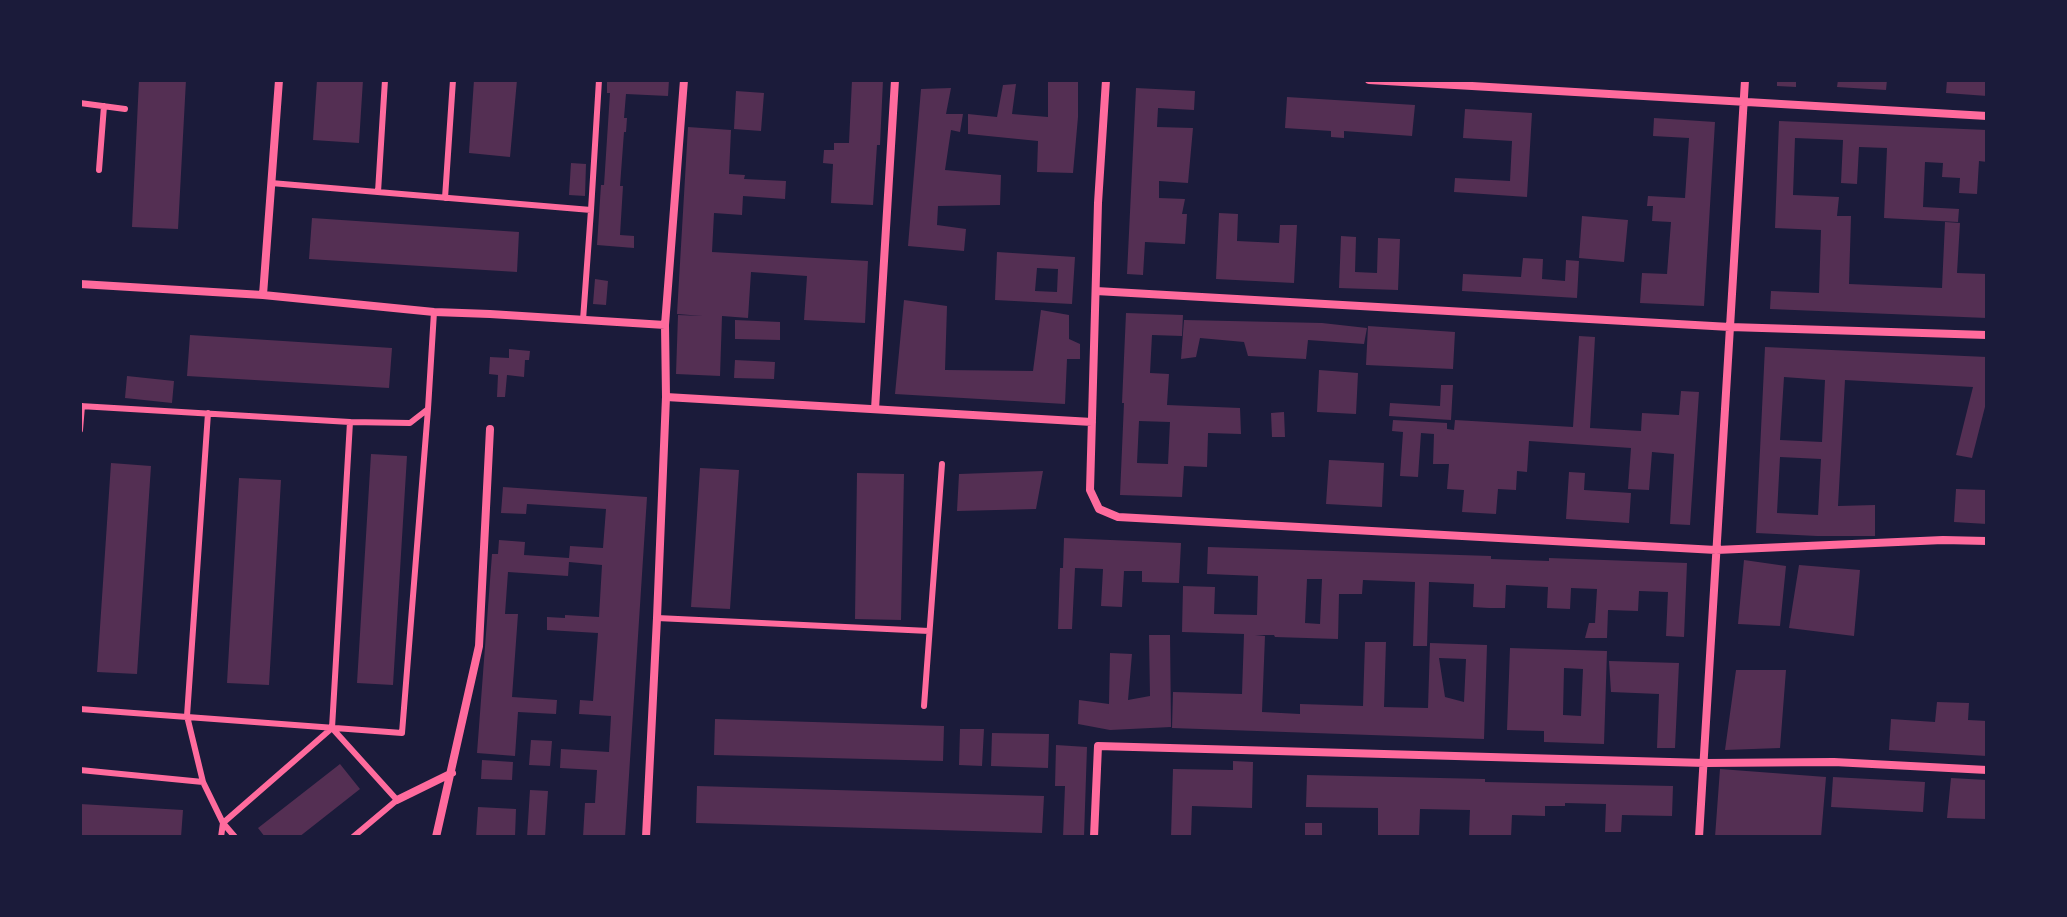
<!DOCTYPE html>
<html>
<head>
<meta charset="utf-8">
<style>
	body { margin:0 }
	#map { position:relative; width:2067px; height:917px; overflow:hidden; background:#1b1b3a; font-family:Montserrat,sans-serif }
	canvas { display:block }
	.frame { position:absolute; inset:0; border:82px solid #1b1b3a; pointer-events:none }
</style>
</head>
<body>
<div id="map">
<canvas width="2067" height="917"></canvas>
<div class="frame"></div>
</div>
<script>
const g = document.querySelector('canvas').getContext('2d');
g.lineJoin = 'round';
function fillPath(path, color) { g.fillStyle = color; g.fill(path, 'evenodd'); }
const shape = rows => new Path2D(rows.map(r => 'M' + r).join(''));
function trace(path, color, width, dash) { g.strokeStyle = color; g.lineWidth = width; g.lineCap = dash ? 'butt' : 'round'; g.setLineDash(dash || []); g.stroke(path); }
const building = shape([
	[139,80,186,80,178,229,132,227],
	[317,80,363,80,359,143,313,140],
	[474,80,517,80,510,157,469,153],
	[607,80,669,80,668,96,626,94,624,118,627,118,626,132,624,132,620,186,623,186,620,235,634,236,634,248,597,245,601,185,604,185,610,93,607,93],
	[852,80,883,80,880,145,877,145,873,205,831,203,833,164,823,163,824,150,834,150,834,143,849,143],
	[1048,80,1078,80,1078,117,1073,173,1037,172,1038,141,968,134,968,114,997,117,1003,85,1016,84,1012,114,1048,117],
	[1777,80,1796,80,1796,87,1777,86],
	[1838,80,1887,80,1886,90,1837,87],
	[1947,80,1987,80,1987,96,1946,93],
	[951,88,946,114,963,114,960,132,951,130,945,170,1001,175,1000,205,938,206,937,225,966,229,964,251,908,246,921,89],
	[1136,88,1195,91,1194,110,1158,108,1157,127,1193,128,1188,183,1159,181,1159,198,1185,199,1182,214,1187,214,1185,244,1145,242,1143,275,1127,274],
	[736,91,764,93,761,131,734,129],
	[1287,97,1415,105,1412,136,1344,131,1344,138,1331,137,1331,131,1285,128],
	[1465,109,1532,113,1527,197,1454,192,1455,178,1510,181,1512,141,1463,138],
	[1654,118,1715,122,1704,306,1640,303,1642,273,1667,274,1671,222,1652,221,1653,206,1647,206,1648,196,1685,198,1689,138,1653,136],
	[1779,121,1987,130,1987,162,1979,161,1977,194,1959,193,1960,178,1942,177,1943,163,1925,162,1923,207,1959,209,1958,222,1884,218,1887,148,1859,147,1857,184,1841,183,1843,140,1795,138,1793,195,1839,197,1837,216,1851,216,1849,284,1942,288,1945,222,1960,223,1957,273,1987,274,1987,318,1770,309,1771,291,1819,293,1821,230,1775,228],
	[688,127,731,130,729,174,745,175,744,179,786,181,785,199,743,196,742,215,714,213,712,252,868,261,865,323,804,320,807,276,751,272,748,318,722,316,720,376,676,374,678,315,703,316,677,314],
	[571,163,586,164,585,196,569,195],
	[1219,213,1238,214,1237,241,1279,243,1280,225,1297,225,1294,283,1216,279],
	[1582,216,1628,220,1624,262,1579,258],
	[312,218,519,232,517,272,309,259],
	[1341,236,1356,237,1355,272,1377,273,1378,238,1400,239,1398,290,1339,288],
	[997,252,1075,257,1072,304,995,300],
	[1037,268,1058,269,1057,292,1035,291],
	[1523,258,1543,259,1542,279,1565,281,1566,260,1579,261,1577,298,1462,291,1463,274,1521,277],
	[595,279,608,281,606,305,593,304],
	[904,300,947,306,945,370,1033,371,1041,310,1069,315,1069,339,1080,344,1080,359,1067,359,1065,404,895,394],
	[1126,313,1183,315,1182,336,1152,335,1150,373,1169,374,1167,405,1240,408,1241,434,1208,433,1207,467,1184,466,1182,497,1120,495,1124,403,1122,403],
	[1139,421,1170,422,1168,464,1137,463],
	[735,320,780,322,780,340,735,339],
	[1184,320,1322,323,1367,328,1364,344,1308,340,1306,359,1248,356,1244,342,1200,338,1196,357,1181,359],
	[1368,326,1455,332,1453,369,1366,365],
	[190,335,392,348,389,388,187,376],
	[1579,336,1595,337,1590,428,1641,431,1642,413,1679,415,1681,391,1699,392,1690,525,1670,524,1674,454,1652,452,1649,490,1628,489,1631,448,1529,441,1527,472,1517,471,1516,490,1498,489,1496,514,1462,512,1464,490,1447,489,1449,464,1433,464,1434,434,1421,433,1418,477,1400,476,1403,432,1392,431,1393,420,1447,423,1447,429,1454,430,1455,420,1573,427],
	[1765,347,1987,357,1987,399,1972,458,1956,455,1973,387,1845,380,1838,506,1875,505,1875,536,1817,536,1756,533],
	[1784,377,1825,380,1822,442,1780,440],
	[1780,457,1821,459,1818,515,1777,513],
	[509,349,530,351,529,360,525,360,524,377,507,375,505,397,497,397,498,375,489,374,490,357,509,358],
	[735,360,775,362,774,379,734,378],
	[1319,370,1358,373,1356,414,1317,412],
	[127,376,174,381,172,403,125,398],
	[1441,385,1453,385,1451,420,1389,416,1390,403,1440,406],
	[1284,412,1285,437,1272,437,1271,413],
	[371,454,407,456,393,685,357,683],
	[1329,460,1384,463,1382,507,1326,504],
	[111,463,151,466,137,674,97,672],
	[700,468,739,470,730,609,691,607],
	[1043,471,1036,509,957,511,959,474],
	[1569,472,1585,473,1584,490,1631,493,1629,523,1566,519],
	[857,473,904,474,901,620,855,619],
	[239,478,281,480,269,685,227,683],
	[503,487,647,497,625,837,583,837,585,803,595,803,597,770,560,768,561,749,609,752,611,716,579,714,580,700,593,701,598,633,547,630,547,617,565,618,565,615,599,617,602,565,569,562,568,576,508,572,505,614,518,614,512,697,557,700,556,714,518,712,515,756,477,753,492,554,498,554,499,540,525,542,524,555,569,558,570,546,603,548,606,509,527,504,526,514,501,513],
	[1956,489,1987,490,1987,524,1954,522],
	[1064,538,1181,543,1179,583,1142,582,1142,571,1124,571,1122,607,1101,606,1103,569,1075,568,1072,629,1058,629,1060,568,1063,568],
	[1208,547,1491,556,1491,559,1549,561,1549,558,1687,563,1684,637,1666,636,1668,592,1639,591,1638,611,1608,610,1607,638,1585,638,1589,623,1595,623,1597,589,1571,588,1570,609,1547,608,1548,587,1506,585,1505,608,1489,608,1473,607,1474,584,1429,582,1427,646,1413,646,1415,582,1363,580,1362,594,1339,594,1338,639,1275,637,1274,635,1255,635,1265,636,1262,712,1300,714,1300,704,1363,706,1365,642,1386,642,1384,707,1428,708,1430,643,1487,645,1484,739,1172,728,1173,692,1242,694,1244,634,1182,632,1183,586,1215,587,1214,614,1257,615,1258,576,1207,574],
	[1307,579,1322,579,1320,624,1305,623],
	[1439,658,1466,659,1464,702,1445,697],
	[1744,560,1786,566,1780,626,1738,624],
	[1799,565,1860,570,1854,636,1789,628],
	[1149,635,1170,635,1171,727,1110,730,1078,724,1079,700,1109,704,1110,653,1132,654,1128,700,1150,696],
	[1510,648,1607,651,1604,744,1544,742,1544,731,1507,730],
	[1564,668,1583,669,1581,716,1563,715],
	[1609,661,1679,663,1675,748,1657,748,1659,694,1611,692],
	[1736,670,1786,670,1780,748,1725,750],
	[1937,702,1969,703,1968,720,1987,721,1987,756,1889,750,1891,719,1935,722],
	[715,719,944,726,943,761,714,755],
	[960,729,984,729,982,766,959,765],
	[992,733,1049,734,1048,768,991,766],
	[531,740,552,741,550,766,529,765],
	[1056,745,1087,747,1084,837,1063,837,1065,786,1055,786],
	[482,760,513,762,512,780,481,779],
	[1233,761,1253,762,1252,808,1192,806,1191,837,1171,837,1173,769,1233,770],
	[340,764,360,789,299,837,265,837,258,828],
	[1720,769,1826,777,1821,837,1715,837],
	[1307,775,1485,779,1485,782,1673,786,1672,816,1622,815,1621,832,1605,832,1606,804,1565,803,1565,806,1545,806,1545,816,1512,815,1511,837,1469,837,1470,810,1420,809,1419,837,1378,837,1378,808,1306,807],
	[1833,777,1925,782,1923,812,1831,807],
	[1951,778,1987,780,1987,819,1947,818],
	[697,786,1044,796,1042,833,696,823],
	[530,790,548,791,545,837,527,837],
	[80,804,183,810,181,837,80,837],
	[478,807,516,809,515,837,476,837],
	[1305,823,1322,823,1322,837,1305,837]
]);
const service = shape([
	[80,103,125,109],
	[99,170,104,106],
	[271,183,591,210,583,320],
	[378,192,385,80],
	[445,198,453,80],
	[591,210,599,80],
	[80,406,350,422,410,423,428,409,434,312],
	[208,413,187,716,203,782,223,823,221,837],
	[80,430,82,406],
	[657,618,929,631],
	[924,706,942,464],
	[80,709,402,733,428,409],
	[332,728,397,800,353,837],
	[80,770,203,782],
	[235,837,223,823,332,728,350,422]
]);
const minor = shape([
	[1106,80,1098,203,1090,490,1099,509,1118,517,1716,550,1943,540,1987,541],
	[1369,80,1987,116],
	[80,284,263,295,434,312,490,314,665,325],
	[1096,291,1730,327,1987,335],
	[263,295,279,80],
	[666,397,1092,422],
	[875,409,895,80],
	[397,800,452,773],
	[436,837,479,646,490,429],
	[646,837,657,618,666,397,665,325,684,80],
	[1094,837,1098,746,1705,763,1834,762,1987,770],
	[1699,837,1745,80]
]);
fillPath(building, '#542f53');
trace(service, '#ff6b9d', 6);
trace(minor, '#ff6b9d', 8);
</script>
</body>
</html>
